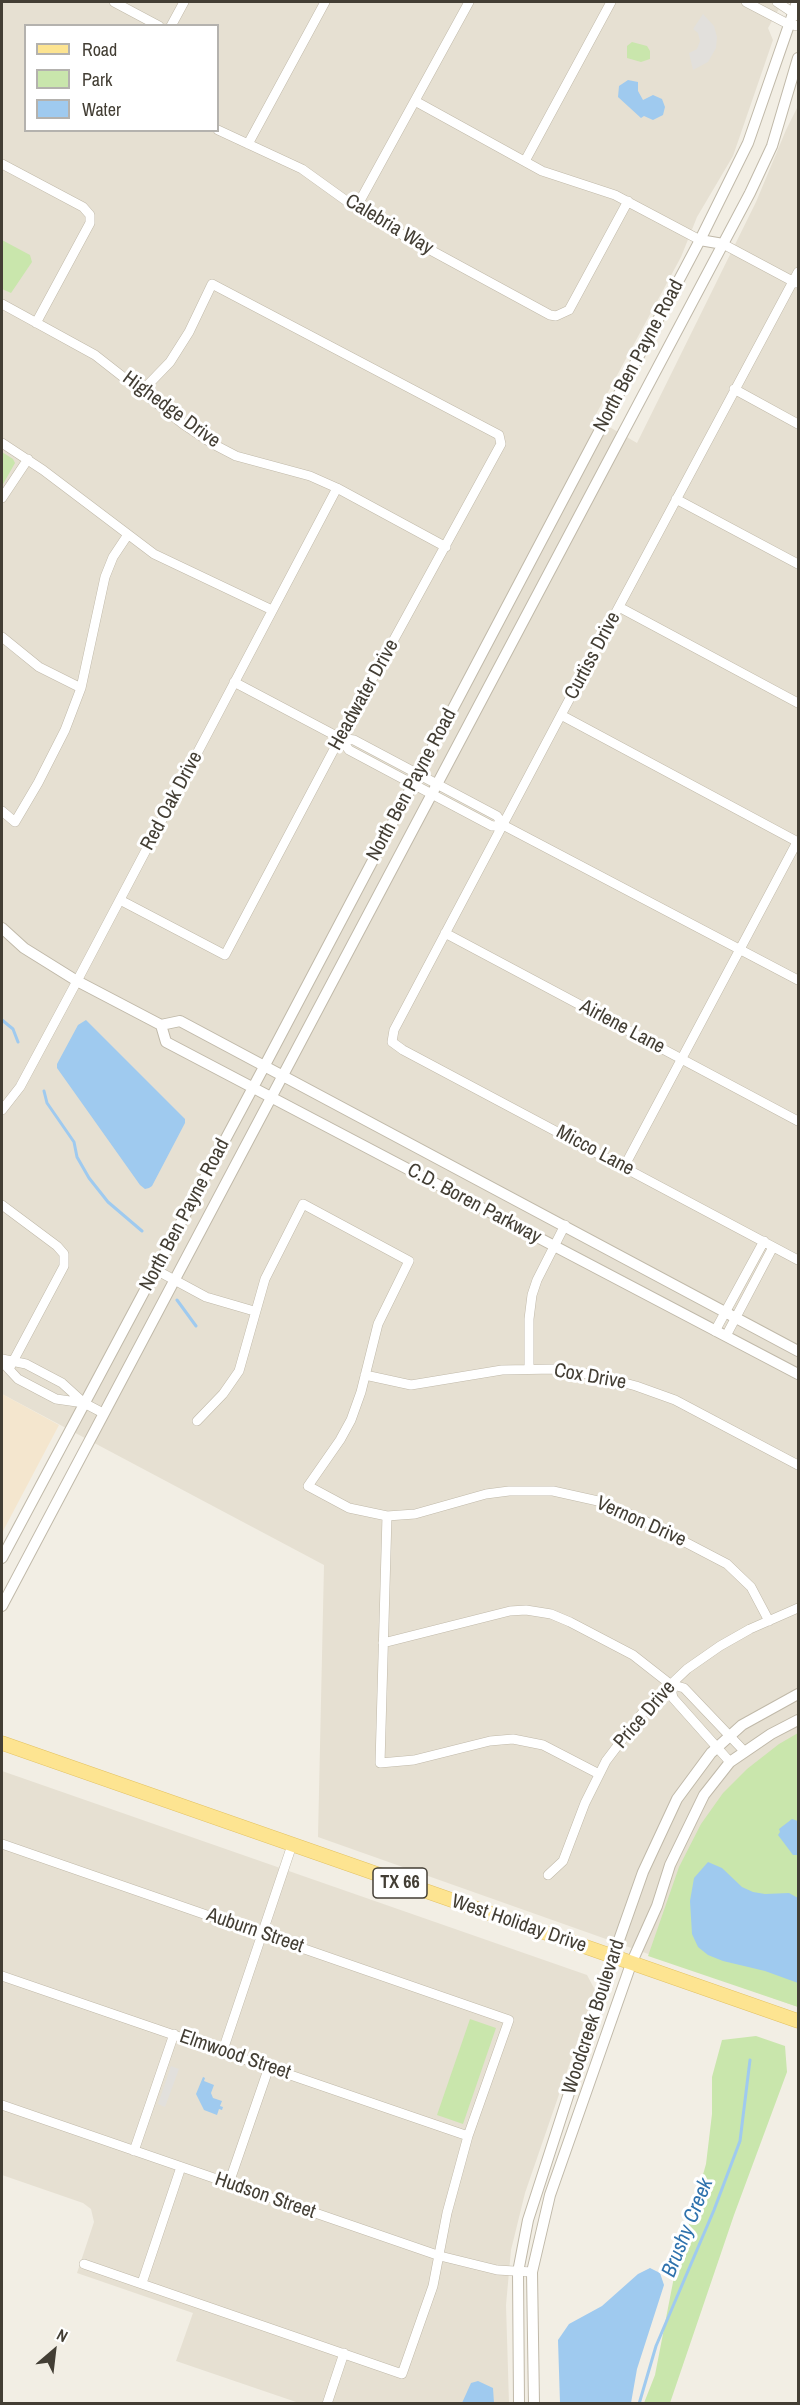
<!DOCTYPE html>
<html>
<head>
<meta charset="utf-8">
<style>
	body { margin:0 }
	#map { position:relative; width:800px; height:2405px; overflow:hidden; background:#f2eee4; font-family:"Archivo Narrow",sans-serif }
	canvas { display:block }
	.frame { position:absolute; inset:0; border:3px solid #433e34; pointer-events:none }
	.legend { position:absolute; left:24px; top:24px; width:195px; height:108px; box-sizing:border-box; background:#fff; border:2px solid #b4b2ae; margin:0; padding:8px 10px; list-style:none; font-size:18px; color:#433e34 }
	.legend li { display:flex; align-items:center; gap:12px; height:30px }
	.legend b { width:30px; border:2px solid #b4b2ae }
	.north { position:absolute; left:24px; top:2321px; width:60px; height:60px; -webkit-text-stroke:4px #fff; paint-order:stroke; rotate:28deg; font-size:16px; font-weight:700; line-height:24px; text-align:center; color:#433e34 }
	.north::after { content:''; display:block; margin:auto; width:21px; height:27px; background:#433e34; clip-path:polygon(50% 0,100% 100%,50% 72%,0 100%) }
</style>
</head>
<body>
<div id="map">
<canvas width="800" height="2405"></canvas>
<div class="frame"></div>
<ul class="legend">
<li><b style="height:8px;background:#fde491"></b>Road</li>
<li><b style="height:16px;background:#c9e6ac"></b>Park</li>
<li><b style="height:16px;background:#9fcaef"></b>Water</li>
</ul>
<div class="north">N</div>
</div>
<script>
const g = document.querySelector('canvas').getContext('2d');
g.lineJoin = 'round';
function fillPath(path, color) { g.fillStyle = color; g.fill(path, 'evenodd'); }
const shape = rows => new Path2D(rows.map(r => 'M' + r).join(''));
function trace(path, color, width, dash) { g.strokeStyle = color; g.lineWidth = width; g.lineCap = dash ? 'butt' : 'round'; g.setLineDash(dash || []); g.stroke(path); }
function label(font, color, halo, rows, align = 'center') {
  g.font = font + ' "Archivo Narrow",sans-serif'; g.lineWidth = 6; g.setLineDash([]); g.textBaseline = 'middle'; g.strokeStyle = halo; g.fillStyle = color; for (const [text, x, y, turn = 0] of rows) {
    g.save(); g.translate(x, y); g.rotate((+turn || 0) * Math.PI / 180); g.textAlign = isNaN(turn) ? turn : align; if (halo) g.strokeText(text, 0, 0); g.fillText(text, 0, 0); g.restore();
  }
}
const residential = shape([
	[2,2,783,2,768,28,773,40,733,156,697,217,681,257,594,418,637,443,756,202,786,130,798,106,798,2007,318,1837,324,1565,2,1394],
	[26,26,218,26,218,130,26,130],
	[2,1771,587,1975,595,1990,525,2193,511,2250,506,2305,509,2403,299,2403,176,2361,193,2313,77,2273,94,2222,91,2209,83,2203,2,2175]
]);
const commercial = shape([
	[2,1394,59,1425,2,1533]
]);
const green = shape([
	[632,42,647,46,650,51,650,59,641,62,627,58,627,46],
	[2,240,30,255,32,262,11,293,2,289],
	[2,452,13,459,15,463,2,486],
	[798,1733,798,2007,648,1956,679,1867,701,1824,723,1793,747,1769,779,1744],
	[470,2019,496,2028,463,2124,437,2115],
	[756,2036,785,2046,787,2072,734,2215,670,2403,644,2403,655,2375,674,2277,706,2164,712,2114,712,2077,722,2040]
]);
const parking = shape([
	[703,14,714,26,717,37,716,48,708,62,693,70,689,53,697,49,700,41,698,33,693,29],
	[171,2066,179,2069,165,2107,158,2104]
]);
const water = shape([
	[628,80,638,82,638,91,643,100,653,95,662,99,665,107,663,115,653,120,644,116,641,118,618,97,619,86],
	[86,1020,185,1119,185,1123,152,1186,149,1188,145,1189,140,1185,57,1068,57,1064,78,1025],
	[792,1819,798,1821,798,1855,793,1855,778,1835,780,1832,779,1829],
	[708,1862,722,1868,742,1887,753,1892,765,1894,789,1893,798,1898,798,1983,765,1971,723,1961,708,1955,698,1947,692,1934,690,1901,694,1878],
	[203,2077,205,2078,204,2081,214,2085,211,2093,213,2098,222,2101,220,2106,223,2107,222,2110,219,2109,217,2115,204,2110,196,2094],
	[650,2268,660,2273,664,2285,637,2369,631,2403,560,2403,558,2340,569,2324,602,2306,638,2274],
	[478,2381,493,2388,494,2403,462,2403,471,2383]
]);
const stream = shape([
	[2,1020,13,1029,18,1042],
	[44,1091,47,1103,74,1142,77,1157,89,1178,108,1202,142,1231],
	[177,1300,196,1326],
	[639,2404,656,2346,714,2210,740,2141,750,2060]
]);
const minor = shape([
	[114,2,159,26],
	[746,2,788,24,798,26],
	[777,2,798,16],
	[171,26,184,2],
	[415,101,542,171,615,195,700,240],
	[218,130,302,169,366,215,550,315,556,316,569,310,628,201],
	[248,144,325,2],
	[525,161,611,2],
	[2,164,83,207,90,215,90,223,36,323],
	[356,208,469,2],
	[723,244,796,283],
	[798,272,561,715,394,1030,392,1042,403,1050,798,1260],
	[2,304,95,355,183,424,213,444,236,456,310,476,337,488,446,547],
	[734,389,798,424],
	[2,443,43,470,154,554,272,610],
	[2,498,28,459],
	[676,499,798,564],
	[619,607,798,703],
	[2,637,39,667,81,688],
	[234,682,340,738,354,740,497,816,503,825,798,980],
	[561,715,798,842],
	[340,738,349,750,394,774,492,826,503,825],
	[2,811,15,822,38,783,65,730,81,688,105,577,113,557,127,536],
	[120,900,225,955,340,738,501,444,499,435,212,284,189,332,170,362,142,391],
	[445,933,798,1121],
	[2,1110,20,1087,77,981,337,488],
	[624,1167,797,842],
	[2,1205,57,1246,64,1254,64,1266,9,1369],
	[156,1270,206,1297,254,1311],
	[715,1331,764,1241],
	[726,1336,773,1247],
	[2,1359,26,1364,62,1383,84,1403,103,1413],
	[5,1365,18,1379,56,1399,84,1403],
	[529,1369,529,1319,532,1295,537,1280,565,1225],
	[365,1375,411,1385,502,1370,555,1369,595,1375,636,1386,675,1400,798,1465],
	[197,1421,223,1394,239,1371,265,1279,303,1204,409,1261,378,1324,361,1392,351,1420,340,1440,308,1486,349,1508,387,1516,415,1514,486,1494,509,1491,553,1491,598,1501,639,1518,727,1564,751,1587,769,1621],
	[387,1516,380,1763,414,1760,490,1741,513,1739,543,1745,599,1774],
	[383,1643,510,1611,526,1610,551,1614,570,1622,633,1655,670,1684,684,1688,745,1752],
	[670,1684,673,1698,730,1762],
	[2,1844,509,2020,468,2136,447,2213,433,2286,402,2374,84,2264],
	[548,1875,563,1861,585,1803,606,1761,647,1707,687,1669,720,1646,750,1629,798,1608],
	[2,1976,468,2136],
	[223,2050,292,1845],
	[2,2105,440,2256,497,2270,532,2272],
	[134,2151,174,2034],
	[229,2183,269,2067],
	[142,2283,181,2167],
	[327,2404,344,2353]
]);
const tertiary = shape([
	[700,240,723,244],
	[2,928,24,948,77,981,161,1025,180,1021,798,1351],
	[161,1025,166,1042,798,1374],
	[2,1558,265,1065,700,240,748,143,797,2],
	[2,1606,750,193,772,146,798,58],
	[519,2404,518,2272,528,2220,613,1957,643,1872,677,1799,711,1753,742,1725,798,1694],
	[534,2404,532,2272,550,2195,631,1964,657,1906,670,1865,704,1795,730,1762,771,1734,798,1720]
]);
const primary = shape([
	[2,1743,798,2021]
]);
const shields = [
	[400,1883,54]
];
const shieldNames = [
	["TX 66",400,1883]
];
const streetNames = [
	["Calebria Way",389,225,31],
	["North Ben Payne Road",639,356,-62],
	["Highedge Drive",171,410,36],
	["Curtiss Drive",593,656,-62],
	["Headwater Drive",364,695,-61],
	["North Ben Payne Road",412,785,-62],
	["Red Oak Drive",172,801,-62],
	["Airlene Lane",622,1027,28],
	["Micco Lane",595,1151,28],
	["C.D. Boren Parkway",474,1204,28],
	["North Ben Payne Road",185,1215,-62],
	["Cox Drive",590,1377,10],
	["Vernon Drive",641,1522,24],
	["Price Drive",645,1715,-49],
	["West Holiday Drive",519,1924,19],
	["Auburn Street",255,1931,19],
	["Woodcreek Boulevard",594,2017,-72],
	["Elmwood Street",235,2055,19],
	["Hudson Street",265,2196,19]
];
const waterNames = [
	["Brushy Creek",688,2228,-68]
];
fillPath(residential, '#e6e0d2');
fillPath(commercial, '#f4e6ce');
fillPath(green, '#c9e6ac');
fillPath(parking, '#e2e0dc');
fillPath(water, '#9fcaef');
trace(stream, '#9fcaef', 3);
trace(minor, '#c0b9a9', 10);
trace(tertiary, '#c0b9a9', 12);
trace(primary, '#e2c161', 15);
trace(minor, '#fff', 9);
trace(tertiary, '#fff', 10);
trace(primary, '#fde491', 14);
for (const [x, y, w] of shields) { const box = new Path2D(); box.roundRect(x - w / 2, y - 15, w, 30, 4.5); g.fillStyle = '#fff'; g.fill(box); trace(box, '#433e34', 1.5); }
label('bold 18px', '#433e34', null, shieldNames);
label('20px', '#433e34', '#fff', streetNames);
label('italic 21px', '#2f72ad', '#fff', waterNames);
</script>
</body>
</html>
